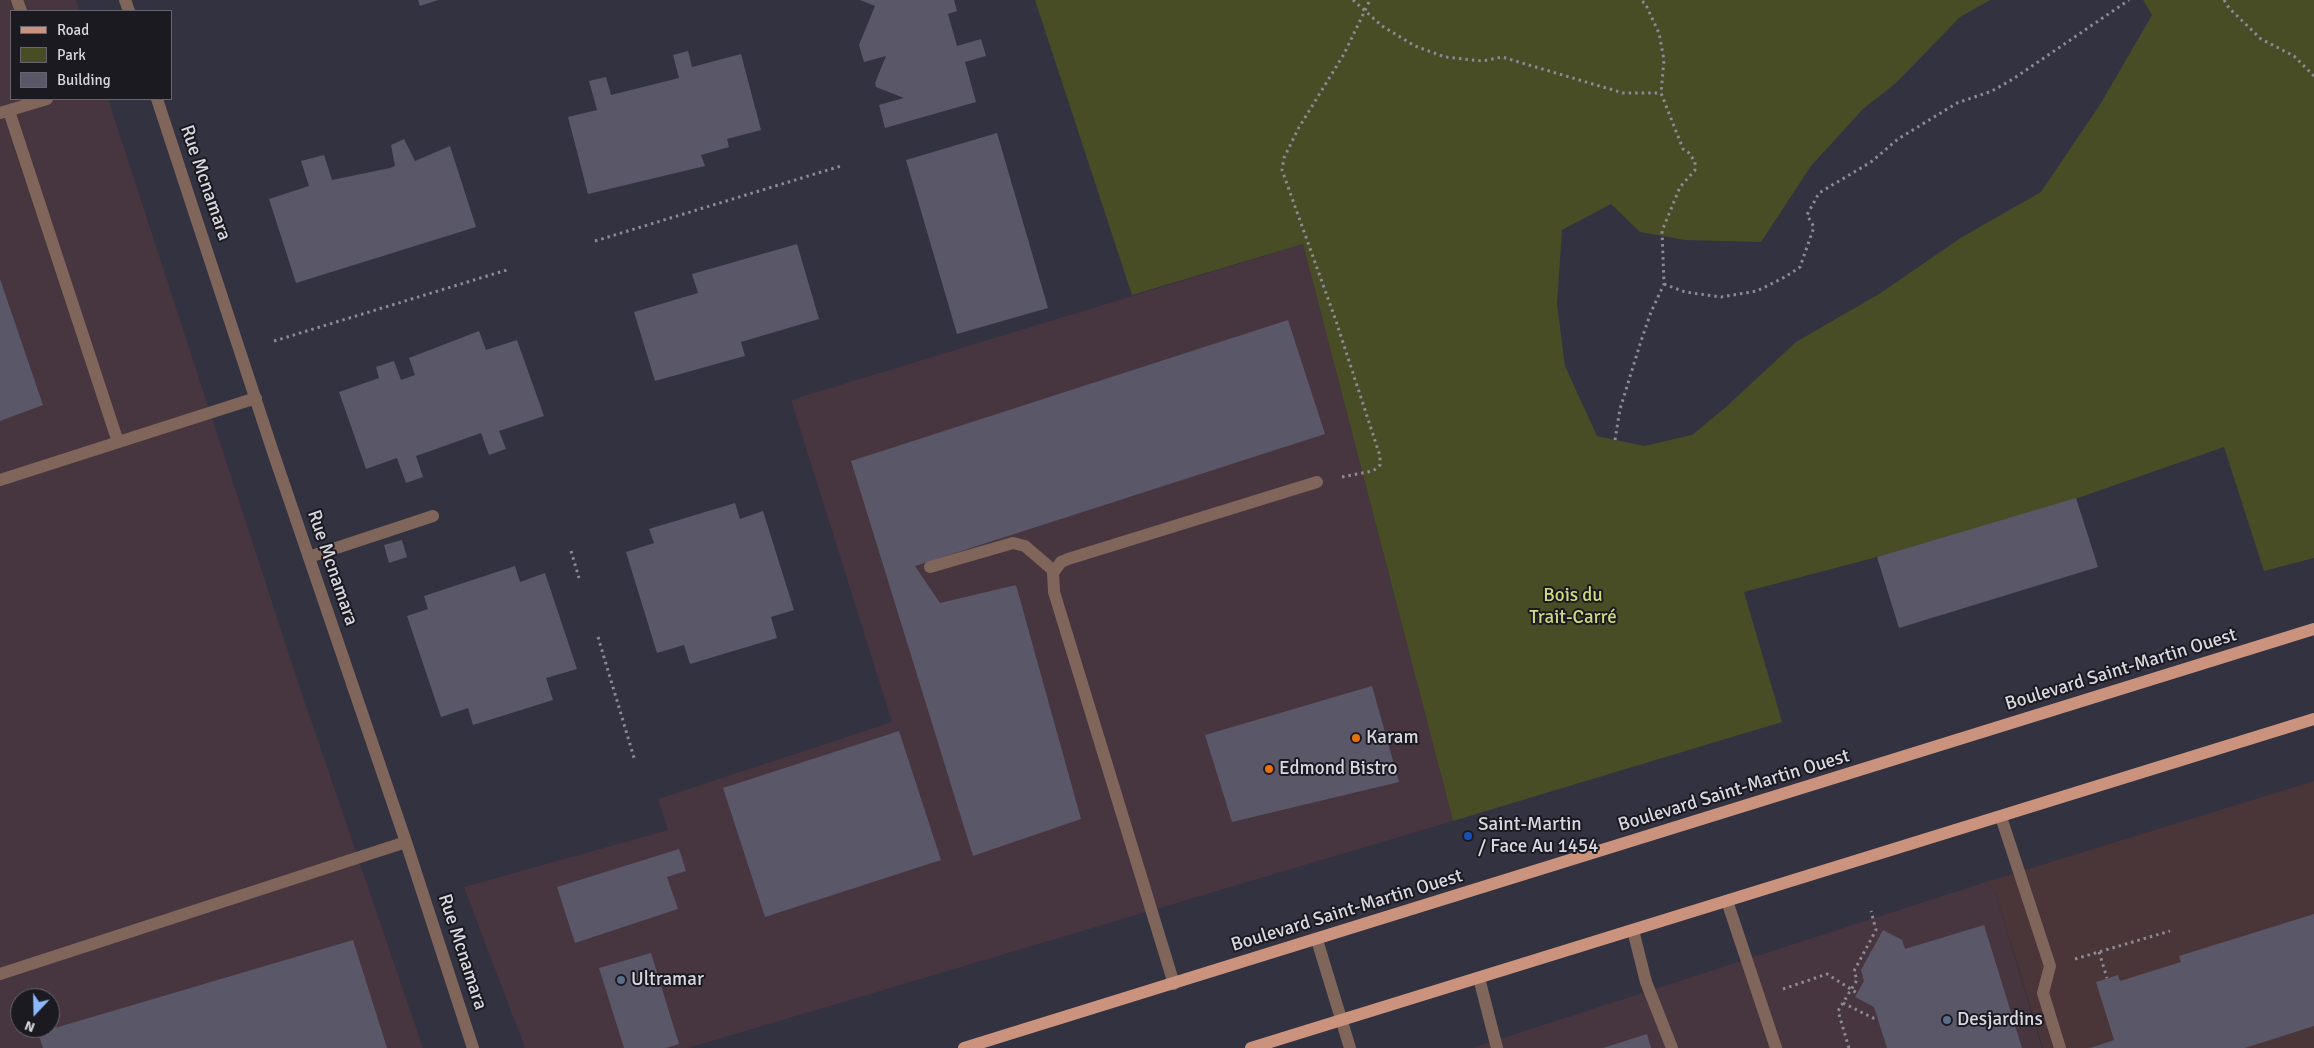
<!DOCTYPE html>
<html>
<head>
<meta charset="utf-8">
<style>
	body { margin:0 }
	#map { position:relative; width:2314px; height:1048px; overflow:hidden; background:#333240; font-family:Signika,sans-serif }
	canvas { display:block }
	.legend { position:absolute; left:10px; top:10px; width:162px; height:90px; box-sizing:border-box; background:#1b1a21; border:1px solid #67666e; margin:0; padding:6px 9px; list-style:none; font-size:15px; color:#d9d8e1 }
	.legend li { display:flex; align-items:center; gap:10px; height:25px }
	.legend b { width:25px; border:1px solid #67666e }
	.north { position:absolute; left:10px; top:988px; width:50px; height:50px; box-sizing:border-box; background:#1b1a21; border:1px solid #67666e; border-radius:50%; rotate:201deg; font-size:14px; font-weight:700; line-height:20px; text-align:center; color:#d9d8e1 }
	.north::after { content:''; display:block; margin:auto; width:18px; height:22px; background:#8bb9fc; clip-path:polygon(50% 0,100% 100%,50% 72%,0 100%) }
</style>
</head>
<body>
<div id="map">
<canvas width="2314" height="1048"></canvas>
<ul class="legend">
<li><b style="height:6px;background:#cb937d"></b>Road</li>
<li><b style="height:14px;background:#484d26"></b>Park</li>
<li><b style="height:14px;background:#5a5868"></b>Building</li>
</ul>
<div class="north">N</div>
</div>
<script>
const g = document.querySelector('canvas').getContext('2d');
g.lineJoin = 'round';
function fillPath(path, color) { g.fillStyle = color; g.fill(path, 'evenodd'); }
const shape = rows => new Path2D(rows.map(r => 'M' + r).join(''));
function trace(path, color, width, dash) { g.strokeStyle = color; g.lineWidth = width; g.lineCap = dash ? 'butt' : 'round'; g.setLineDash(dash || []); g.stroke(path); }
function label(font, color, halo, rows, align = 'center') {
  g.font = font + ' Signika,sans-serif'; g.lineWidth = 4; g.setLineDash([]); g.textBaseline = 'middle'; g.strokeStyle = halo; g.fillStyle = color; for (const [text, x, y, turn = 0] of rows) {
    g.save(); g.translate(x, y); g.rotate((+turn || 0) * Math.PI / 180); g.textAlign = isNaN(turn) ? turn : align; if (halo) g.strokeText(text, 0, 0); g.fillText(text, 0, 0); g.restore();
  }
}
const commercial = shape([
	[0,0,76,0,80,11,11,11,11,99,108,99,298,682,423,1048,0,1048],
	[20,998,50,998,50,1028,20,1028],
	[1303,244,1453,821,688,1048,525,1048,464,887,668,830,658,799,892,722,791,400],
	[1986,882,1995,891,2042,1048,1472,1048]
]);
const education = shape([
	[2314,781,2314,1048,2043,1048,1995,891,1986,882]
]);
const green = shape([
	[1035,0,1990,0,1960,17,1896,83,1863,109,1811,166,1761,242,1685,240,1640,232,1611,204,1562,230,1557,304,1565,366,1597,436,1644,446,1692,435,1726,407,1796,342,1879,294,1962,237,2041,192,2101,103,2152,15,2143,0,2314,0,2314,558,2264,571,2224,447,2072,500,1877,557,1744,592,1782,722,1453,821,1303,244,1132,295]
]);
const building = shape([
	[418,0,438,0,420,6],
	[860,0,954,0,957,11,948,14,957,46,981,39,986,56,965,62,976,102,885,128,879,105,904,98,876,87,875,83,886,56,864,62,859,45,875,6],
	[688,51,692,67,741,54,761,130,727,139,729,147,701,155,705,166,588,194,568,117,597,110,589,81,606,77,611,95,679,78,673,55],
	[997,133,1048,308,957,334,906,160],
	[404,139,415,161,450,146,476,227,296,283,269,199,309,186,301,161,324,155,332,180,390,168,395,166,391,145],
	[797,244,819,319,741,342,745,356,655,381,634,312,698,293,692,274],
	[0,279,43,405,0,421],
	[1288,320,1325,434,915,566,940,603,1016,585,1081,819,973,856,851,461],
	[479,331,486,350,517,340,544,416,499,431,506,449,489,455,481,433,416,456,423,477,406,483,397,458,366,469,339,392,379,378,376,367,394,361,401,380,415,375,409,358],
	[2076,498,2098,567,1899,628,1877,557],
	[735,503,740,519,763,511,794,610,771,617,777,638,690,664,684,645,657,653,626,552,654,543,649,529],
	[402,540,407,557,389,563,384,545],
	[515,566,520,582,545,573,577,669,546,678,553,700,473,725,468,708,441,717,407,616,428,609,424,596],
	[1372,686,1399,782,1232,822,1205,735],
	[899,731,941,860,765,917,723,788],
	[679,849,686,871,667,877,678,909,575,943,557,887],
	[2314,914,2314,1026,2245,1048,2090,1048,2114,1040,2096,982,2118,975,2120,981,2181,962,2179,956],
	[1984,925,2022,1048,1887,1048,1874,1007,1855,997,1864,981,1861,970,1883,930,1902,940,1905,949],
	[353,940,387,1048,43,1048,38,1033],
	[651,953,679,1044,666,1048,624,1048,599,968],
	[1647,1034,1651,1048,1603,1048]
]);
const path = shape([
	[1353,0,1382,26,1415,46,1445,57,1482,61,1502,57,1623,93,1661,93],
	[2224,0,2229,8,2261,39,2294,56,2314,76],
	[595,241,841,166],
	[1664,284,1685,292,1721,297,1757,291,1785,277,1800,267,1814,227,1807,215,1819,193,1871,162,1898,139,1957,103,1992,91,2013,79,2129,0],
	[274,341,510,269],
	[1615,440,1620,409,1641,341,1651,312,1664,284,1662,231,1680,187,1695,170,1695,162,1689,153,1683,149,1661,93,1664,60,1659,33,1645,3,1639,0],
	[1342,477,1373,471,1380,465,1380,456,1336,321,1282,170,1284,158,1298,129,1344,54,1370,0],
	[571,551,579,578],
	[598,637,635,761],
	[2099,952,2107,978],
	[2075,959,2170,931],
	[1783,989,1827,974,1857,993],
	[1843,1003,1873,1018,1878,1017],
	[1849,1048,1838,1011,1857,980,1854,971,1876,930,1871,911]
]);
const minor = shape([
	[17,0,21,11],
	[125,0,129,11],
	[157,99,272,449,406,842,473,1048],
	[9,111,118,442],
	[0,113,47,99],
	[0,480,256,398],
	[309,557,433,516],
	[930,567,1013,543,1025,546,1054,571],
	[2001,817,2050,966,2043,993,2060,1048],
	[1727,901,1776,1048],
	[1633,930,1646,982,1672,1048],
	[1317,940,1350,1048],
	[0,974,406,842],
	[1479,978,1497,1048],
	[1174,984,1054,592,1053,573,1061,562,1068,559,1317,482]
]);
const major = shape([
	[964,1048,2314,629],
	[1251,1048,2314,719]
]);
const markers = [
	[1356,738,5,"#e8710a"],
	[1269,769,5,"#e8710a"],
	[1468,836,5,"#1a4fb4"],
	[621,980,5,"#5c6f8a"],
	[1947,1020,5,"#5c6f8a"]
];
const streetNames = [
	["Rue Mcnamara",205,183,71],
	["Rue Mcnamara",332,568,71],
	["Boulevard Saint-Martin Ouest",2121,670,-17],
	["Boulevard Saint-Martin Ouest",1734,791,-17],
	["Boulevard Saint-Martin Ouest",1347,911,-17],
	["Rue Mcnamara",462,952,72]
];
const parkNames = [
	["Bois du",1573,596],
	["Trait-Carré",1573,618]
];
const poiNames = [
	["Karam",1366,738],
	["Edmond Bistro",1279,769],
	["Saint-Martin",1478,825],
	["/ Face Au 1454",1478,847],
	["Ultramar",631,980],
	["Desjardins",1957,1020]
];
fillPath(commercial, '#47353f');
fillPath(education, '#4a3538');
fillPath(green, '#484d26');
fillPath(building, '#5a5868');
trace(path, '#8b8a95', 3, [2.5, 4]);
trace(minor, '#80655a', 12);
trace(major, '#cb937d', 12);
for (const [x, y, r, color] of markers) { const dot = new Path2D(); dot.arc(x, y, r, 0, 2 * Math.PI); g.fillStyle = color; g.fill(dot); trace(dot, '#1b1a21', 2); }
label('19px', '#d9d8e1', '#1b1a21', streetNames);
label('19px', '#ceda7e', '#1b1a21', parkNames);
label('19px', '#d9d8e1', '#1b1a21', poiNames, 'left');
</script>
</body>
</html>
